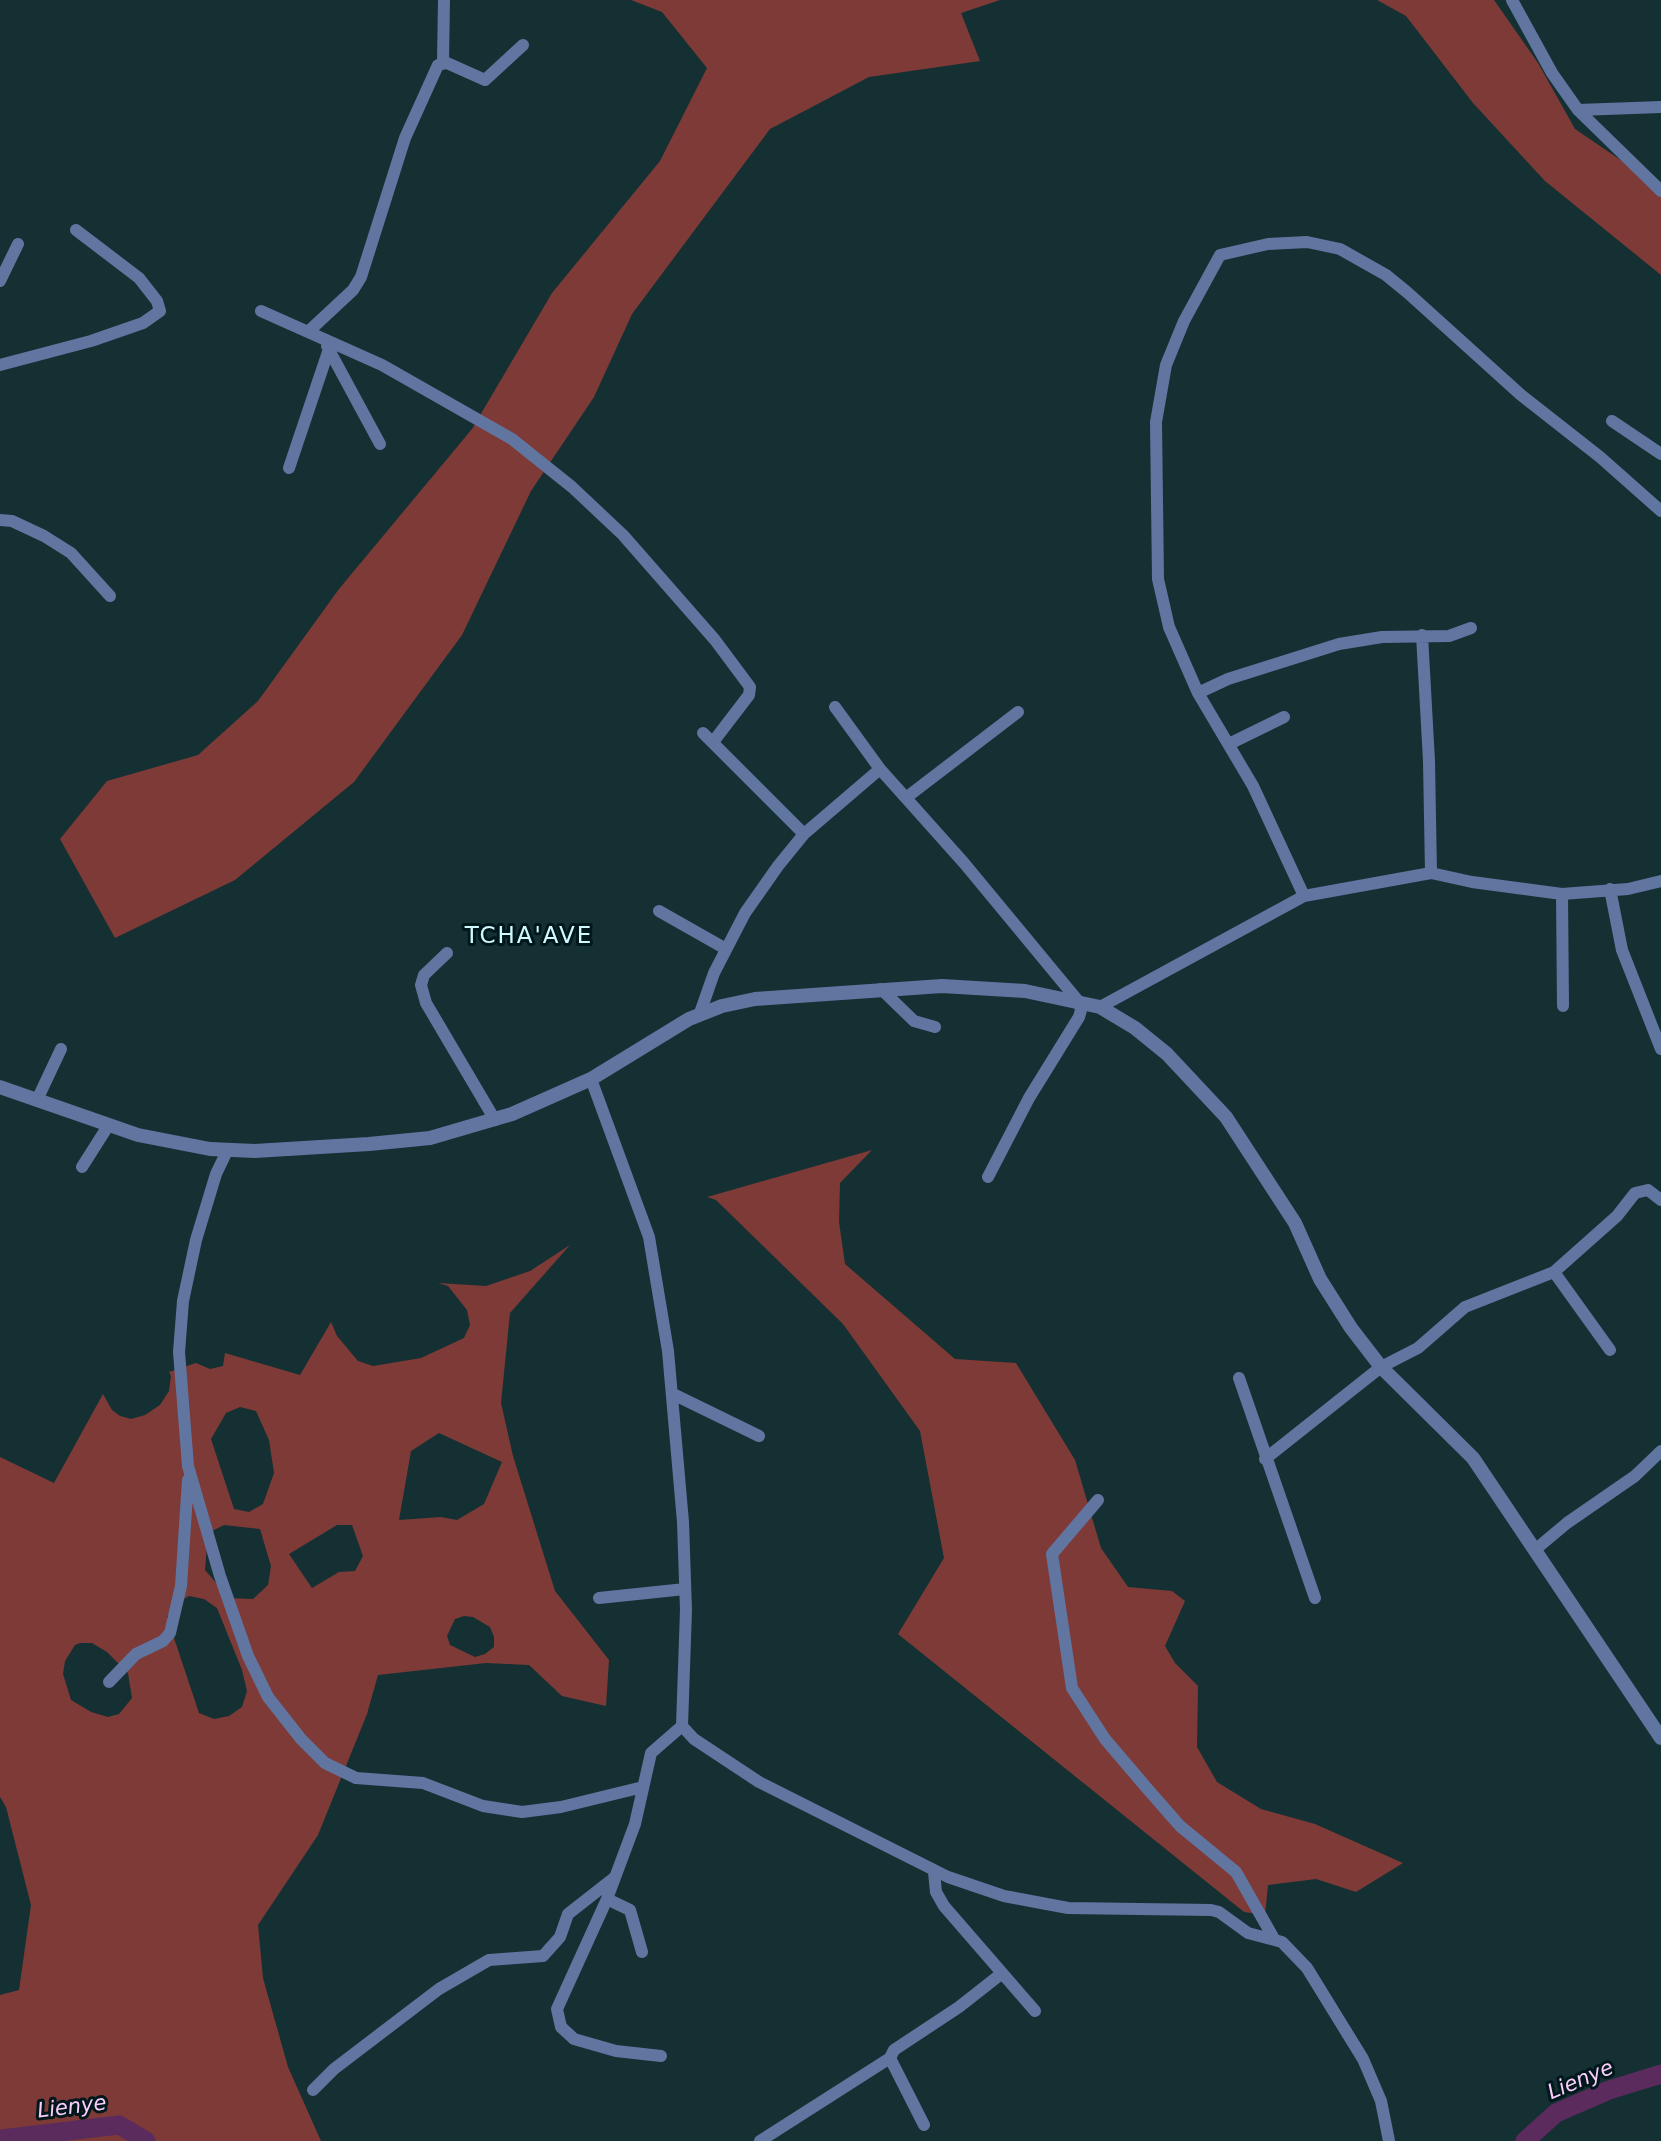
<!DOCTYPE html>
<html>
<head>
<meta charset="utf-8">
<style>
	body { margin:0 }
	canvas { display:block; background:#143033 }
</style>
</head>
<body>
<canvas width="1661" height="2141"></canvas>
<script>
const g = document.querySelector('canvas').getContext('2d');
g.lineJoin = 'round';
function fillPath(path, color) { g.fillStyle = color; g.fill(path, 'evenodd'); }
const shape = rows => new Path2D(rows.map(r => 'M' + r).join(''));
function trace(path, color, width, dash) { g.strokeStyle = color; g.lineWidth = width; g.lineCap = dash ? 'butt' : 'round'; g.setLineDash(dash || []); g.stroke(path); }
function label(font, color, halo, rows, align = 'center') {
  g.font = font + ' "DejaVu Sans",sans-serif'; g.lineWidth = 6; g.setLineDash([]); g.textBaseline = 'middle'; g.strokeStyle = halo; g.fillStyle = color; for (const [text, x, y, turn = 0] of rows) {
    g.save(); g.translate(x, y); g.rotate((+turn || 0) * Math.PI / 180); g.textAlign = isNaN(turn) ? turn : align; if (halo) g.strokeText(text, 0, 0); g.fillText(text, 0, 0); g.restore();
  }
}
const green = shape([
	[631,0,1000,0,961,13,980,61,869,77,770,129,632,314,594,397,531,491,462,635,354,782,235,880,115,938,60,839,107,781,198,755,258,701,339,589,472,429,552,293,660,161,707,68,662,12],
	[1377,0,1494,0,1538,63,1575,129,1625,163,1661,194,1661,275,1545,181,1473,103,1406,16],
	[872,1150,840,1183,839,1222,845,1264,955,1359,1016,1363,1075,1460,1101,1548,1128,1587,1172,1591,1185,1601,1165,1646,1175,1663,1198,1686,1197,1747,1217,1782,1261,1809,1315,1824,1403,1863,1356,1892,1316,1879,1268,1885,1265,1915,1244,1912,898,1634,944,1558,920,1431,843,1324,716,1200,707,1197],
	[570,1245,510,1313,501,1403,513,1456,555,1591,609,1660,606,1706,562,1696,529,1665,486,1663,378,1675,367,1714,318,1835,258,1925,263,1978,288,2067,321,2141,0,2141,0,1995,19,1990,31,1905,6,1807,0,1797,0,1457,54,1483,103,1394,112,1410,120,1416,131,1419,145,1415,160,1405,169,1391,171,1376,169,1372,196,1363,210,1369,223,1366,225,1353,300,1375,331,1322,337,1336,358,1361,373,1366,421,1358,464,1338,470,1325,467,1310,448,1286,438,1283,486,1286,530,1271],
	[240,1407,256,1411,269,1440,274,1473,263,1504,249,1512,234,1509,211,1439,226,1413],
	[439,1433,502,1462,484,1504,457,1520,441,1517,399,1520,411,1451],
	[224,1525,260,1529,271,1566,268,1585,253,1599,229,1598,205,1570,208,1533],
	[337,1525,352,1525,363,1556,355,1571,339,1572,312,1588,289,1554],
	[189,1596,204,1599,217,1608,242,1670,247,1691,242,1707,229,1716,214,1719,199,1713,167,1617,175,1604],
	[464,1616,473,1617,490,1627,494,1637,494,1647,485,1654,475,1657,450,1645,447,1636,455,1619],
	[80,1643,92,1643,107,1652,128,1673,132,1698,119,1714,108,1717,91,1712,71,1700,63,1674,65,1661,75,1645]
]);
const river = shape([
	[0,2139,119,2125,146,2141],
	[1525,2141,1556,2113,1609,2090,1661,2074]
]);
const minor = shape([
	[1512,0,1552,73,1578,110,1661,191],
	[443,62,444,0],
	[1578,110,1661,107],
	[0,281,18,244],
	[261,311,382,365,512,439,572,487,623,535,715,640,750,687,749,695,713,742],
	[309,331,353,290,361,277,405,138,438,65,447,63,485,80,523,45],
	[327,346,380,444],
	[0,365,91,341,143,323,160,311,157,301,139,278,76,230],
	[1612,421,1661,454],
	[289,468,329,349],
	[0,520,12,521,44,536,71,553,110,596],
	[1422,635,1429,761,1431,873],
	[1198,693,1228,679,1339,644,1382,637,1449,636,1471,628],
	[835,707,880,769,964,863,1079,1002,1081,1010,1079,1017,1029,1098,988,1177],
	[703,733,804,834],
	[1229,744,1284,717],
	[907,797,1018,712],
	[1610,889,1622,950,1661,1049],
	[1562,894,1563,1006],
	[1304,896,1253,786,1198,693,1169,627,1158,579,1156,422,1166,365,1184,321,1220,255,1268,244,1307,242,1340,249,1386,275,1408,293,1521,395,1600,457,1661,511],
	[659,911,726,949],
	[447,953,424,975,421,985,426,1003,495,1120],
	[881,989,914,1021,935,1027],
	[1100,1007,1304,896,1431,873,1472,882,1562,894,1628,889,1661,881],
	[700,1013,714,973,745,913,778,866,804,834,880,769],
	[591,1079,649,1237,668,1351,683,1522,686,1610,682,1726,694,1739,759,1782,948,1877,1004,1896,1068,1908,1211,1910,1219,1912,1248,1933,1282,1942,1307,1968,1363,2059,1381,2101,1389,2141],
	[37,1100,61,1049],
	[227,1151,216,1174,196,1240,183,1301,179,1352,188,1466,220,1576,248,1656,268,1697,301,1739,325,1763,356,1778,423,1783,483,1806,522,1812,561,1807,643,1787],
	[82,1167,108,1126],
	[1554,1272,1610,1350],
	[1239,1378,1315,1598],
	[673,1394,759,1436],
	[1265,1459,1381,1367,1418,1348,1465,1307,1554,1272,1617,1216,1635,1193,1648,1190,1661,1200],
	[1098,1500,1052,1554,1072,1688,1105,1739,1145,1786,1180,1826,1236,1872,1273,1937],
	[1536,1549,1567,1523,1635,1476,1661,1451],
	[599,1598,685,1589],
	[109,1682,136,1654,163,1641,170,1633,181,1586,188,1480],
	[934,1872,936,1892,944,1906,1035,2011],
	[607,1899,630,1910,642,1952],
	[661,2056,616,2051,574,2039,561,2027,557,2009,607,1899,635,1824,651,1753,682,1726],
	[313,2090,334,2069,439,1989,489,1960,543,1956,560,1937,568,1914,614,1878],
	[924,2125,890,2058,894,2050,959,2007,1001,1974],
	[760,2141,890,2058]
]);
const tertiary = shape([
	[0,1087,138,1135,210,1149,255,1151,369,1144,430,1138,512,1114,591,1079,689,1019,722,1006,755,999,942,986,1025,991,1100,1007,1135,1028,1167,1054,1226,1117,1295,1223,1320,1279,1351,1328,1381,1367,1473,1458,1661,1738]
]);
const waterNames = [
	["Lienye",1581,2081,-23],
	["Lienye",72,2108,-7]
];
const quarterNames = [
	["TCHA'AVE",529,937]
];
fillPath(green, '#7d3a36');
trace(river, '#5c2b5e', 19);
trace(minor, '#6175a1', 12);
trace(tertiary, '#6175a1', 14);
label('italic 21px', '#fbcefc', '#00171b', waterNames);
g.letterSpacing = '2px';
label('23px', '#d0faff', '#00171b', quarterNames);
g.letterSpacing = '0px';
</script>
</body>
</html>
